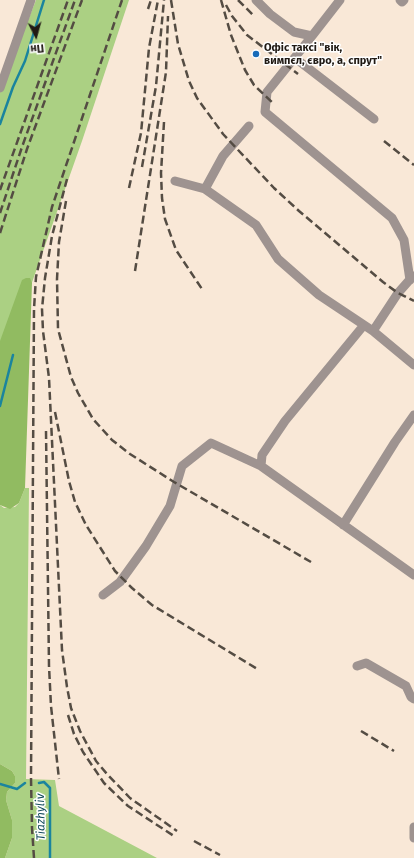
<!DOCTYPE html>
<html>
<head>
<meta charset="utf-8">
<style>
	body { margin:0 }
	#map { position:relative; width:414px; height:858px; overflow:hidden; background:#f9e8d7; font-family:"Fira Sans",sans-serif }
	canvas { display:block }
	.north { position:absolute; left:16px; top:16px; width:40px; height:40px; -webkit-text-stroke:3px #fff; paint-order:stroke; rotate:174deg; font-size:11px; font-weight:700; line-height:16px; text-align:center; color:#201a14 }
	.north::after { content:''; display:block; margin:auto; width:14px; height:18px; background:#201a14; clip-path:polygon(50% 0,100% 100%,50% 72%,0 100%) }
</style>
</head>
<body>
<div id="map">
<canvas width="414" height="858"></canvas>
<div class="north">Пн</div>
</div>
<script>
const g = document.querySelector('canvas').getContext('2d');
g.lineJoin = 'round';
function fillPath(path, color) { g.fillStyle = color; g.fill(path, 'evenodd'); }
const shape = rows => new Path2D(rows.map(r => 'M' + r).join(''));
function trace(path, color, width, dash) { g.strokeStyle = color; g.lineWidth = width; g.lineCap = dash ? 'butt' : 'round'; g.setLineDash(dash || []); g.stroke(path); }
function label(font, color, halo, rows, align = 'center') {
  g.font = font + ' "Fira Sans",sans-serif'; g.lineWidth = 3; g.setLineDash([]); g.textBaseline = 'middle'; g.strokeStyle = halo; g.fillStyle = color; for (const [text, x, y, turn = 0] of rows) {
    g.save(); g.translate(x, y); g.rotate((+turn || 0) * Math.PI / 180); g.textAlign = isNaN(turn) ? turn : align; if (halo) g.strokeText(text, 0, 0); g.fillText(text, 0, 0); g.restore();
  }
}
const green = shape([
	[36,0,129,0,82,141,0,373,0,92],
	[25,488,29,488,26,779,55,780,59,806,157,858,5,858,12,838,12,820,6,800,7,792,15,783,15,776,12,771,0,764,0,505,4,508,15,507,19,503]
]);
const forest = shape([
	[26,278,30,278,32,283,25,488,19,503,10,509,0,505,0,341,22,280],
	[0,764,12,771,15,776,15,783,7,792,6,800,12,820,12,838,5,858,0,858]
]);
const stream = shape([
	[0,124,13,87,25,61,44,0],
	[0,406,13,355],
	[39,783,44,782,50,788,50,858],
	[0,784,17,789,25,783]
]);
const minor = shape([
	[256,0,270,14,294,32,312,36,340,0],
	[400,0,402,2,404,0],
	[312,36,267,92,265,112,392,218,404,240,410,280],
	[295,58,374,119],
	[0,88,31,0],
	[175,181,205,189,256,225,278,259,319,295,373,331,414,365],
	[205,189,223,156,249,126],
	[364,325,285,421,262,455,261,466,414,575],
	[373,331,398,293,413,276],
	[343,525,395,442,414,415],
	[103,595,120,582,146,546,170,506,182,466,211,443,261,466],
	[357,666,366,663,406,686,411,697,414,699],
	[414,827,414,838]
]);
const rail = shape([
	[171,0,178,44,189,81,197,98,223,134,274,188,299,211,383,282,398,293,414,301],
	[221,0,231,35,245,70,254,85,274,104],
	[238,0,253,15],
	[226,5,232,16,247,35,298,74],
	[148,9,151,0],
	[164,122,161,173,162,198,165,219,176,250,202,289],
	[384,141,414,165],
	[142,167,156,86,164,0],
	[67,179,52,236,45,278,42,309,43,331,49,378,62,650,67,687,71,708,80,731,96,761,107,774,130,798,177,831],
	[129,188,141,133,149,48,158,0],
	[0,190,68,0],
	[66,201,59,242,57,279,58,329,71,377,78,393,93,419,112,440,130,454,174,482,311,562],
	[0,213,22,147,75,0],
	[0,233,27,149,82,0],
	[135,271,166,72,168,16],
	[55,412,69,481,75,502,86,525,115,571,132,588,152,605,259,670],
	[46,431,49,666,51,706,59,779],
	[68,715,74,734,83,752,104,783,128,806,174,836],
	[361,731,394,751],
	[194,841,220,855],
	[34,858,32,828,31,778,34,309,36,277,52,207,122,0]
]);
const markers = [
	[256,54,4,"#186bb9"]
];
const poiNames = [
	["Офіс таксі \"вік,",264,48],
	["вимпєл, євро, а, спрут\"",264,61]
];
const waterNames = [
	["Tiazhyliv",41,817,-91]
];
fillPath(green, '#abd083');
fillPath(forest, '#91bb61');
trace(stream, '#1a849e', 2.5);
trace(minor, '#9e9390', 9);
trace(rail, '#544c43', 2.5, [8, 4]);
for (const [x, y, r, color] of markers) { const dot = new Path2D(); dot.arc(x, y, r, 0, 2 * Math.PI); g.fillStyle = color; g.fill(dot); trace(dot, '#fff', 1.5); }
label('bold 11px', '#201a14', '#fff', poiNames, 'left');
label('italic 12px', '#114a5a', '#fff', waterNames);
</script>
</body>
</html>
